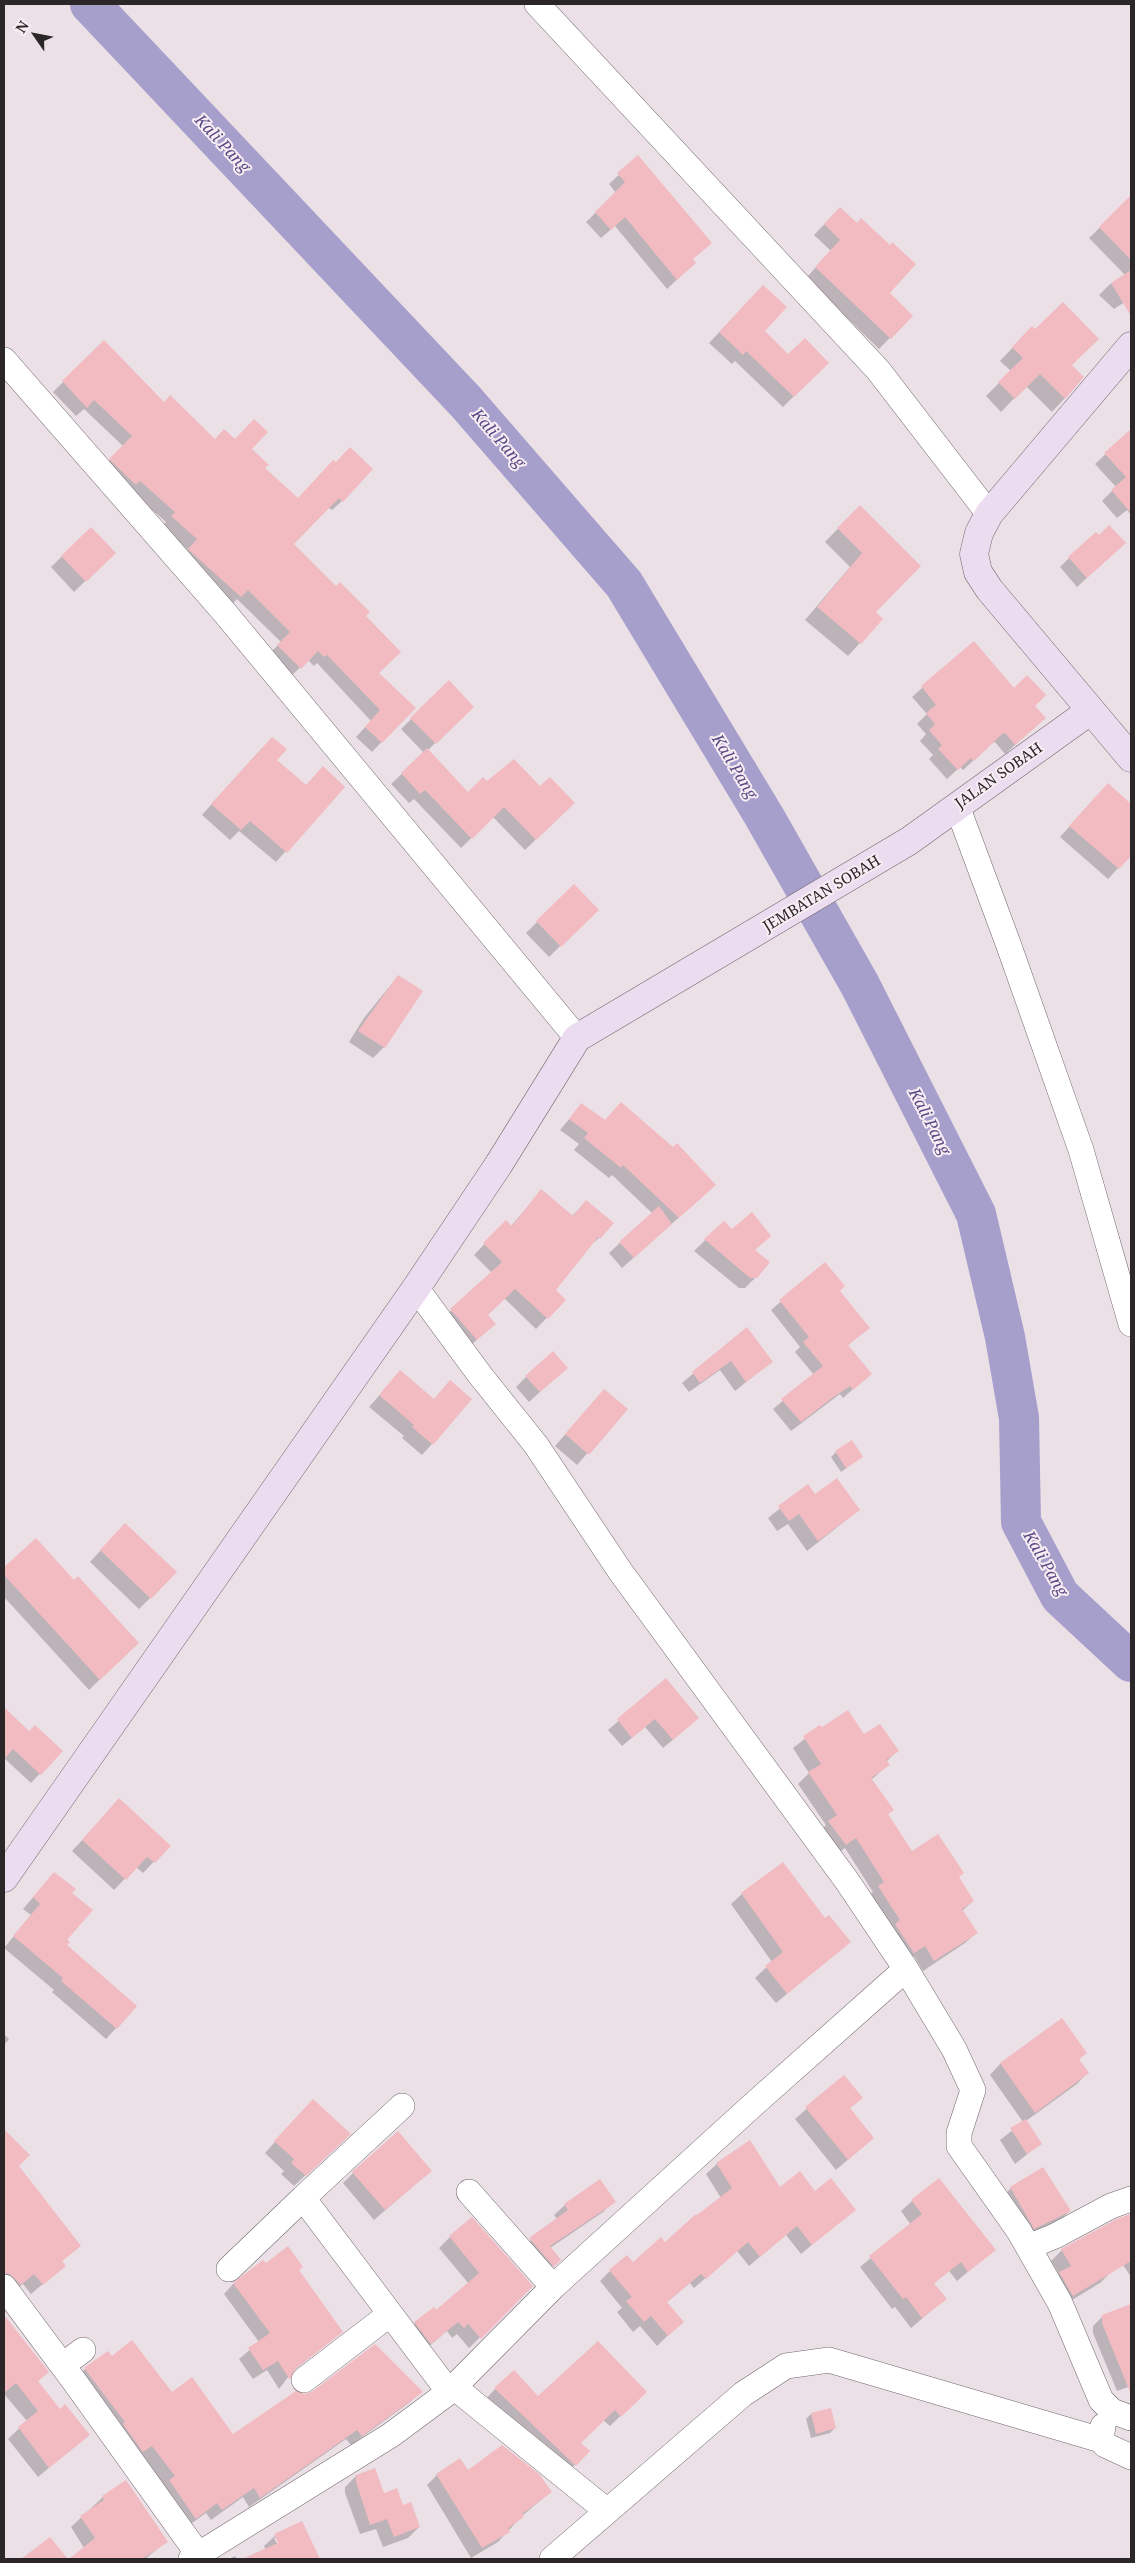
<!DOCTYPE html>
<html>
<head>
<meta charset="utf-8">
<style>
	body { margin:0 }
	#map { position:relative; width:1135px; height:2563px; overflow:hidden; background:#ebe0e6; font-family:"Noto Serif",serif }
	canvas { display:block }
	.frame { position:absolute; inset:0; border:5px solid #2b2729; pointer-events:none }
	.north { position:absolute; left:10px; top:10px; width:50px; height:50px; -webkit-text-stroke:4px #f8edf3; paint-order:stroke; rotate:303deg; font-size:14px; font-weight:700; line-height:20px; text-align:center; color:#2b2729 }
	.north::after { content:''; display:block; margin:auto; width:18px; height:22px; background:#2b2729; clip-path:polygon(50% 0,100% 100%,50% 72%,0 100%) }
</style>
</head>
<body>
<div id="map">
<canvas width="1135" height="2563"></canvas>
<div class="frame"></div>
<div class="north">N</div>
</div>
<script>
const g = document.querySelector('canvas').getContext('2d');
g.lineJoin = 'round';
function fillPath(path, color) { g.fillStyle = color; g.fill(path, 'evenodd'); }
const shape = rows => new Path2D(rows.map(r => 'M' + r).join(''));
function trace(path, color, width, dash) { g.strokeStyle = color; g.lineWidth = width; g.lineCap = dash ? 'butt' : 'round'; g.setLineDash(dash || []); g.stroke(path); }
function label(font, color, halo, rows, align = 'center') {
  g.font = font + ' "Noto Serif",serif'; g.lineWidth = 4; g.setLineDash([]); g.textBaseline = 'middle'; g.strokeStyle = halo; g.fillStyle = color; for (const [text, x, y, turn = 0] of rows) {
    g.save(); g.translate(x, y); g.rotate((+turn || 0) * Math.PI / 180); g.textAlign = isNaN(turn) ? turn : align; if (halo) g.strokeText(text, 0, 0); g.fillText(text, 0, 0); g.restore();
  }
}
const shadow = shape([
	[638,157,692,260,685,272,667,289,615,226,601,238,586,222,616,193,609,184],
	[1129,199,1131,202,1131,298,1114,309,1099,295,1109,285,1125,275,1089,238],
	[840,208,888,294,911,316,879,349,806,278,831,251,814,235],
	[753,297,763,331,788,356,827,363,783,407,735,361,732,364,709,343],
	[1032,327,1071,365,1065,398,1052,412,1026,386,1001,412,986,396,1011,371,1000,361],
	[104,342,164,403,214,440,235,440,251,449,264,469,298,500,324,471,342,501,332,510,328,507,292,544,364,616,377,673,414,708,372,752,356,737,371,721,317,663,314,666,308,660,290,677,268,655,281,642,237,599,230,606,179,560,188,550,162,527,166,522,129,490,101,469,123,446,84,409,76,416,53,392],
	[1128,433,1131,437,1131,515,1127,510,1117,518,1102,501,1116,487,1095,464],
	[860,506,874,612,882,619,848,656,805,620,850,567,825,542],
	[91,528,114,553,74,592,51,567],
	[1115,552,1077,587,1060,567,1069,558],
	[973,642,1014,690,1045,718,1005,754,995,742,991,744,963,770,960,767,947,779,929,759,933,755,920,741,926,734,917,724,927,714,912,697],
	[449,682,472,707,427,751,468,794,487,783,540,788,573,803,525,850,493,817,461,848,414,799,409,803,391,784,424,753,401,729],
	[262,748,305,786,343,787,276,862,239,831,230,840,202,815],
	[1108,785,1131,805,1126,811,1131,815,1131,854,1108,879,1060,837],
	[574,886,597,910,549,957,526,933],
	[398,976,421,991,384,1047,373,1058,349,1042,364,1018],
	[581,1105,704,1195,622,1268,609,1253,652,1213,612,1175,609,1178,574,1150,579,1144,560,1130],
	[541,1191,572,1216,586,1202,599,1238,587,1248,554,1290,564,1300,536,1329,504,1298,487,1315,483,1334,466,1350,440,1321,492,1273,474,1255,506,1222,511,1226],
	[724,1222,754,1251,756,1277,745,1288,739,1288,694,1251],
	[825,1264,838,1292,868,1328,847,1346,870,1374,843,1398,840,1394,791,1431,773,1409,814,1375,795,1352,800,1347,771,1310],
	[747,1328,771,1362,735,1391,720,1370,689,1392,682,1383],
	[400,1372,432,1444,422,1455,402,1438,404,1436,369,1407],
	[526,1377,555,1378,529,1402,516,1387],
	[604,1390,626,1409,577,1465,555,1446],
	[836,1452,861,1457,841,1472,831,1457],
	[808,1486,815,1496,859,1510,807,1551,788,1524,777,1531,768,1518],
	[115,1535,150,1598,139,1609,90,1562],
	[36,1539,127,1653,89,1690,4,1597,4,1569],
	[666,1680,688,1727,663,1748,645,1727,622,1746,608,1730],
	[4,1716,61,1751,31,1783,4,1758],
	[820,1727,864,1736,897,1751,886,1762,888,1765,871,1780,892,1810,887,1815,912,1852,973,1901,962,1911,976,1933,965,1943,923,1971,914,1956,903,1963,868,1897,873,1892,845,1848,835,1855,818,1833,826,1825,798,1784,809,1773,793,1748],
	[109,1811,169,1846,143,1873,136,1867,114,1890,72,1851],
	[54,1873,71,1893,65,1945,136,2006,106,2039,52,1992,54,1990,4,1948,31,1915,23,1909],
	[742,1894,824,1920,849,1942,776,2003,755,1978,772,1962,731,1904],
	[1061,2020,1085,2053,1078,2060,1087,2073,1077,2084,1026,2121,1040,2144,1015,2164,1000,2140,1023,2122,990,2075,1000,2064],
	[4,2034,9,2039,4,2045],
	[844,2076,861,2098,849,2109,873,2138,836,2170,795,2119],
	[302,2112,338,2145,294,2186,281,2174,284,2171,265,2153],
	[750,2142,779,2189,815,2193,854,2210,801,2254,786,2235,749,2266,737,2251,694,2288,690,2283,666,2303,682,2322,657,2346,640,2326,633,2332,617,2312,622,2308,600,2281,610,2271,633,2264,665,2244,721,2198,706,2174,717,2164],
	[4,2160,37,2191,80,2245,61,2262,64,2266,31,2294,23,2284,9,2295,4,2289],
	[353,2173,419,2181,374,2220,343,2183],
	[1011,2188,1070,2211,1059,2221,1023,2239,1001,2199],
	[912,2201,994,2250,957,2281,949,2271,933,2284,945,2299,911,2328,895,2307,892,2309,860,2267,911,2225,901,2211],
	[614,2202,603,2212,550,2248,559,2260,543,2276,519,2250,557,2219,554,2215,565,2205],
	[1131,2215,1131,2277,1102,2233,1113,2223],
	[450,2237,532,2286,469,2348,457,2334,452,2338,447,2331,420,2354,405,2334,415,2323,436,2312,469,2284,439,2248],
	[1062,2250,1111,2272,1100,2283,1062,2306,1049,2284,1059,2274,1051,2261],
	[298,2271,342,2331,292,2372,279,2389,267,2370,253,2379,239,2359,259,2342,224,2294,234,2283],
	[1125,2308,1131,2323,1131,2386,1117,2391,1093,2333,1093,2326,1103,2316],
	[5,2319,47,2372,37,2382,60,2410,88,2435,38,2477,8,2439,27,2421,4,2394],
	[112,2358,172,2393,232,2436,313,2392,421,2392,410,2402,351,2445,346,2439,249,2507,243,2497,211,2520,206,2513,185,2528,75,2380,85,2369],
	[495,2389,538,2398,645,2392,610,2426,603,2420,579,2443,588,2451,564,2476,485,2400],
	[811,2414,835,2428,830,2433,811,2438,806,2419],
	[467,2472,550,2492,522,2516,498,2542,471,2558,427,2485,437,2475],
	[356,2476,403,2507,419,2527,408,2538,383,2547,376,2529,360,2534,345,2493,345,2487],
	[103,2497,166,2542,145,2559,71,2559,84,2548,71,2527],
	[301,2523,318,2559,245,2559,266,2550,264,2546,275,2536],
	[274,2538,277,2538,280,2549],
	[235,2556,237,2559,229,2559]
]);
const river = shape([
	[90,4,466,402,624,584,764,816,860,985,976,1214,1005,1337,1019,1418,1021,1522,1060,1596,1131,1662]
]);
const building = shape([
	[638,155,712,243,693,259,696,263,677,280,625,217,611,230,595,212,625,182,617,173],
	[1131,195,1131,260,1099,227],
	[840,207,857,223,861,218,890,245,892,242,916,264,890,293,913,316,891,339,815,267,840,240,824,224],
	[1131,270,1131,316,1111,283],
	[763,285,787,307,765,331,788,354,805,338,829,363,794,397,746,351,743,355,719,332],
	[1063,302,1099,339,1072,365,1084,377,1065,399,1040,374,1015,399,998,382,1023,358,1012,347,1032,326,1035,329],
	[104,340,164,402,170,395,215,439,224,429,235,439,254,419,268,432,252,449,269,465,265,468,298,498,333,460,336,462,350,447,373,469,343,502,339,498,294,544,336,586,340,582,370,612,366,616,401,652,379,673,416,708,382,743,365,727,380,710,327,655,324,657,318,651,301,669,277,645,290,632,248,590,241,597,191,552,188,549,197,539,171,516,175,512,140,481,136,485,109,459,132,436,94,400,87,408,62,381],
	[1131,429,1131,513,1111,490,1126,477,1104,453],
	[860,505,921,566,876,612,883,619,861,644,817,607,862,553,837,528],
	[1109,525,1126,543,1087,578,1068,557,1096,532,1099,535],
	[91,527,116,553,86,582,61,556],
	[974,641,1014,688,1027,675,1046,695,1035,706,1046,718,1015,745,1005,733,1002,734,974,761,971,758,958,770,938,749,942,745,929,730,935,724,926,713,936,705,921,686],
	[449,680,474,707,436,744,410,718],
	[272,737,287,749,277,760,306,785,323,766,345,787,287,853,250,821,241,830,211,804],
	[427,748,468,792,483,777,487,781,514,759,540,786,550,777,575,803,536,840,504,807,472,839,425,790,420,794,401,773],
	[1108,783,1131,804,1131,856,1119,869,1069,826],
	[574,884,599,910,561,947,536,921],
	[398,975,423,991,385,1048,358,1031],
	[621,1102,673,1147,677,1143,716,1185,679,1218,623,1165,621,1168,584,1138,588,1133,569,1119,581,1103,605,1120],
	[541,1189,573,1216,586,1200,614,1223,600,1239,598,1237,556,1290,566,1300,548,1319,515,1289,488,1315,496,1324,477,1340,450,1309,502,1262,483,1243,506,1220,512,1226],
	[659,1206,672,1224,634,1258,619,1242],
	[752,1212,771,1236,755,1250,770,1262,757,1278,750,1278,704,1239,724,1221,732,1229],
	[825,1262,845,1286,840,1291,870,1328,848,1345,872,1374,853,1390,850,1386,832,1398,801,1422,781,1399,823,1366,803,1342,809,1337,779,1300],
	[747,1327,773,1362,746,1382,731,1361,700,1383,692,1372],
	[553,1351,568,1368,540,1392,525,1376],
	[400,1370,434,1399,450,1380,472,1399,433,1445,412,1427,414,1425,379,1395],
	[604,1389,628,1409,589,1455,565,1434],
	[852,1440,863,1457,846,1468,835,1451],
	[837,1478,860,1510,818,1541,799,1514,789,1521,778,1506,808,1484,815,1494],
	[125,1523,177,1572,151,1599,100,1550],
	[36,1538,74,1580,78,1576,139,1643,100,1680,4,1575,4,1567],
	[666,1678,699,1718,673,1740,655,1719,632,1738,617,1719],
	[4,1707,29,1731,35,1725,63,1751,41,1775,13,1749,4,1759],
	[848,1710,864,1734,880,1724,899,1751,886,1760,890,1765,871,1778,894,1810,888,1814,912,1851,938,1834,964,1873,959,1877,974,1901,962,1909,978,1933,934,1961,925,1946,914,1953,895,1924,900,1920,878,1886,884,1882,856,1838,846,1845,828,1821,837,1815,808,1772,821,1764,803,1736,820,1725,822,1727],
	[119,1798,171,1846,155,1863,147,1857,126,1880,82,1840],
	[783,1862,825,1918,829,1915,851,1942,787,1994,765,1966,783,1952,741,1893],
	[54,1872,76,1889,72,1893,93,1910,67,1940,70,1942,67,1945,137,2006,117,2029,61,1981,63,1978,13,1936,40,1904,33,1897],
	[1062,2018,1087,2053,1079,2059,1089,2073,1035,2113,1000,2063],
	[844,2075,863,2098,850,2108,874,2138,848,2160,805,2107],
	[313,2099,351,2134,306,2176,291,2163,294,2159,274,2141],
	[1026,2119,1042,2144,1027,2154,1010,2128],
	[4,2129,30,2155,19,2166,81,2246,62,2261,66,2266,43,2285,34,2274,21,2285,10,2274,4,2273],
	[398,2131,432,2171,385,2210,352,2172],
	[750,2140,780,2187,800,2171,815,2191,831,2178,856,2210,812,2245,797,2226,760,2257,748,2242,706,2279,701,2274,667,2302,684,2322,668,2336,651,2316,644,2322,626,2301,632,2297,609,2270,627,2255,633,2262,661,2237,665,2242,696,2214,697,2215,732,2188,716,2163],
	[1043,2167,1071,2211,1034,2229,1010,2187],
	[939,2178,996,2250,968,2272,961,2262,934,2283,947,2299,922,2318,906,2297,903,2299,869,2256,922,2214,911,2200],
	[600,2179,616,2202,550,2246,561,2260,554,2267,529,2238,568,2210,564,2204],
	[1131,2214,1131,2261,1073,2296,1059,2272,1071,2266,1061,2249,1117,2219],
	[472,2217,533,2286,481,2339,468,2324,464,2328,458,2322,431,2344,414,2322,434,2307,436,2310,479,2273,449,2236],
	[288,2246,303,2267,299,2270,343,2332,295,2369,290,2380,278,2361,263,2370,248,2348,270,2333,233,2283,263,2260,266,2263],
	[1131,2304,1131,2392,1130,2392,1102,2323,1102,2315],
	[4,2315,49,2372,38,2381,60,2409,65,2404,90,2435,49,2468,18,2427,38,2411,16,2383,4,2393],
	[132,2340,172,2392,192,2377,233,2434,296,2391,305,2394,313,2391,375,2344,423,2392,362,2436,357,2430,260,2498,254,2488,222,2510,217,2503,196,2519,169,2480,175,2476,152,2446,143,2452,123,2424,125,2422,84,2368,108,2351,112,2356],
	[598,2341,647,2392,621,2417,615,2410,581,2443,590,2451,576,2466,494,2388,514,2370,538,2396],
	[831,2408,836,2428,816,2434,811,2413],
	[502,2445,539,2474,552,2492,522,2514,524,2517,508,2528,510,2532,482,2548,436,2474,460,2458,468,2470],
	[375,2468,384,2493,397,2488,403,2505,411,2502,420,2527,394,2537,387,2519,370,2525,356,2482,356,2475],
	[126,2480,168,2542,142,2559,69,2559,95,2538,80,2516,104,2500,102,2496],
	[302,2521,320,2559,242,2559,278,2543,274,2534],
	[50,2537,68,2559,21,2559]
]);
const street = shape([
	[537,4,878,370,989,514],
	[4,360,225,613,577,1038],
	[957,806,1009,946,1081,1150,1131,1324],
	[416,1288,480,1375,536,1445,620,1571,847,1881,906,1969,954,2049,973,2090,959,2133,959,2146,1019,2231,1060,2303,1101,2400,1112,2411,1131,2418],
	[469,2192,553,2287],
	[303,2198,402,2106],
	[1028,2247,1055,2236,1111,2206,1131,2199],
	[229,2269,303,2198,449,2392],
	[4,2287,77,2385,198,2554],
	[63,2365,83,2350],
	[304,2380,390,2314],
	[454,2387,607,2511],
	[1103,2426,1101,2440,1105,2445,1131,2457],
	[191,2559,391,2435,449,2392,553,2287,754,2104,906,1969],
	[552,2559,743,2394,786,2366,829,2360,1101,2440]
]);
const secondary = shape([
	[1131,346,989,514,979,533,974,554,978,572,989,589,1131,758],
	[4,1878,416,1288,499,1164,577,1038,909,841,1090,711]
]);
const streetNames = [
	["JALAN SOBAH",999,776,-35],
	["JEMBATAN SOBAH",822,894,-31]
];
const waterNames = [
	["Kali Pang",222,144,47],
	["Kali Pang",498,439,49],
	["Kali Pang",734,767,59],
	["Kali Pang",929,1122,63],
	["Kali Pang",1045,1564,60]
];
fillPath(shadow, '#0003');
trace(river, '#a69fcc', 40);
fillPath(building, '#f2bac1');
trace(street, '#71676c', 26);
trace(secondary, '#71676c', 29);
trace(street, '#fff', 25);
trace(secondary, '#ebdcef', 28);
label('15px', '#2b2729', '#f8edf3', streetNames);
label('italic 16px', '#574a85', '#f8edf3', waterNames);
</script>
</body>
</html>
